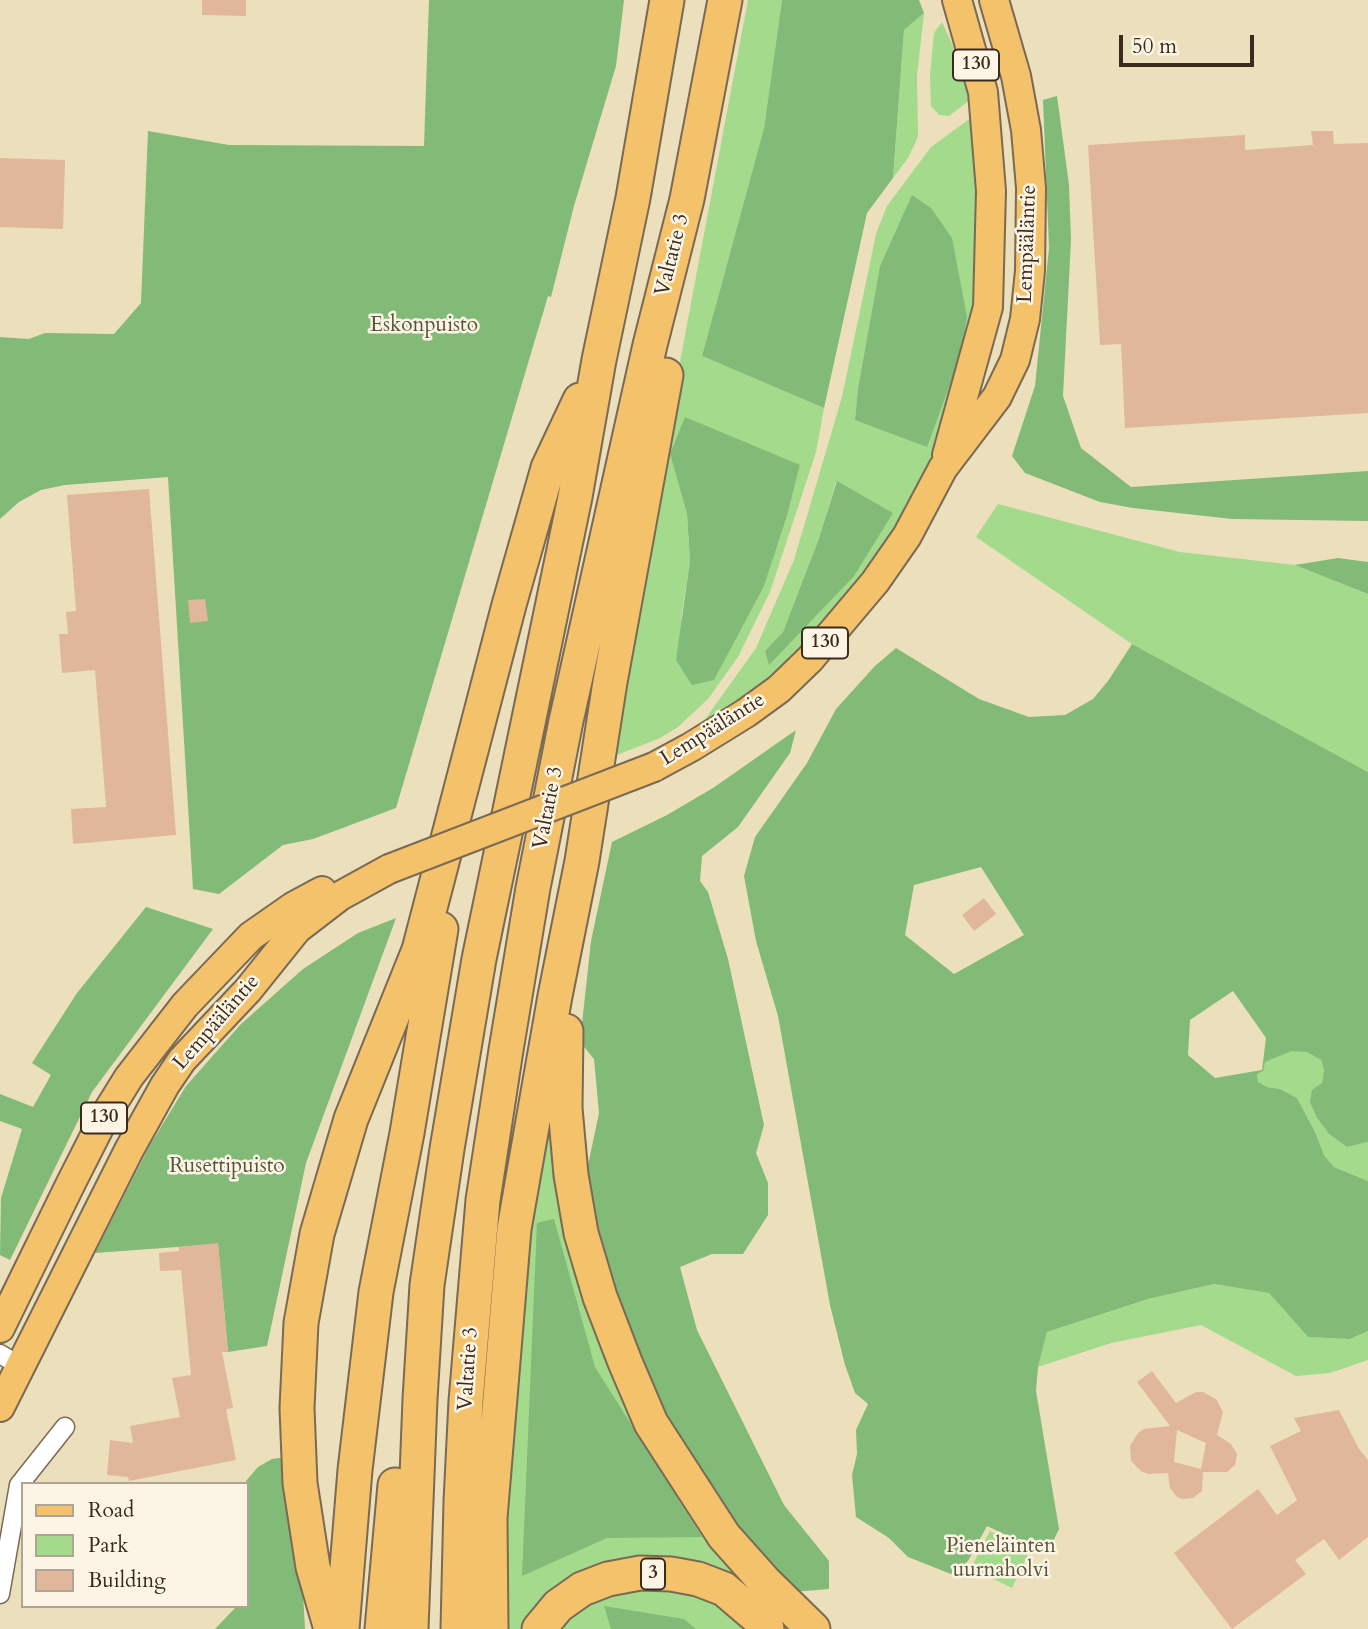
<!DOCTYPE html>
<html>
<head>
<meta charset="utf-8">
<style>
	body { margin:0 }
	#map { position:relative; width:1368px; height:1629px; overflow:hidden; background:#ecdfbc; font-family:Cardo,serif }
	canvas { display:block }
	.legend { position:absolute; left:21px; top:1482px; width:228px; height:126px; box-sizing:border-box; background:#fcf5e5; border:2px solid #afa495; margin:0; padding:9px 12px; list-style:none; font-size:21px; color:#3b2a1e }
	.legend li { display:flex; align-items:center; gap:14px; height:35px }
	.legend b { width:35px; border:2px solid #afa495 }
	.scale { position:absolute; left:1119px; top:35px; width:135px; height:32px; box-sizing:border-box; border:4px solid #3b2a1e; border-top:0; padding-left:9px; font-size:21px; line-height:24px; white-space:nowrap; color:#3b2a1e; -webkit-text-stroke:5px #fcf5e5; paint-order:stroke }
</style>
</head>
<body>
<div id="map">
<canvas width="1368" height="1629"></canvas>
<ul class="legend">
<li><b style="height:9px;background:#f3c26a"></b>Road</li>
<li><b style="height:19px;background:#a3da8b"></b>Park</li>
<li><b style="height:19px;background:#e0b79a"></b>Building</li>
</ul>
<div class="scale">50 m</div>
</div>
<script>
const g = document.querySelector('canvas').getContext('2d');
g.lineJoin = 'round';
function fillPath(path, color) { g.fillStyle = color; g.fill(path, 'evenodd'); }
const shape = rows => new Path2D(rows.map(r => 'M' + r).join(''));
function trace(path, color, width, dash) { g.strokeStyle = color; g.lineWidth = width; g.lineCap = dash ? 'butt' : 'round'; g.setLineDash(dash || []); g.stroke(path); }
function label(font, color, halo, rows, align = 'center') {
  g.font = font + ' Cardo,serif'; g.lineWidth = 5; g.setLineDash([]); g.textBaseline = 'middle'; g.strokeStyle = halo; g.fillStyle = color; for (const [text, x, y, turn = 0] of rows) {
    g.save(); g.translate(x, y); g.rotate((+turn || 0) * Math.PI / 180); g.textAlign = isNaN(turn) ? turn : align; if (halo) g.strokeText(text, 0, 0); g.fillText(text, 0, 0); g.restore();
  }
}
const green = shape([
	[748,0,782,0,764,128,702,356,824,408,816,452,770,592,738,657,708,699,678,727,660,738,617,755,661,463],
	[670,454,800,465,787,516,764,585,681,619,690,561,687,514],
	[924,13,917,76,918,137,908,158,893,178,904,30],
	[942,22,967,77,971,99,949,116,939,115,931,106,930,75,934,33],
	[975,115,982,269,960,385,930,468,874,563,815,637,756,688,703,728,701,725,756,648,794,560,842,397,876,234,887,206,931,147],
	[913,196,855,419,858,388,880,266],
	[836,482,893,513,769,664,765,651,783,632,818,541],
	[998,504,1180,552,1295,565,1368,594,1368,772,1132,644,976,537],
	[1292,1051,1307,1051,1321,1060,1324,1070,1317,1118,1329,1134,1347,1147,1368,1142,1368,1181,1334,1167,1324,1155,1315,1132,1297,1098,1280,1089,1267,1087,1258,1082,1257,1073,1262,1071,1264,1062],
	[550,1083,618,1372,804,1629,774,1629,668,1563,527,1629,503,1629,514,1356],
	[1214,1284,1269,1293,1308,1337,1350,1339,1368,1331,1368,1360,1330,1373,1296,1376,1201,1325,1111,1343,1038,1367,1047,1332,1148,1299],
	[990,1531,1030,1550,1012,1588,971,1568],
	[639,1584,685,1589,722,1605,746,1629,556,1629,565,1616,605,1593]
]);
const forest = shape([
	[429,0,624,0,616,66,574,206,551,297,548,296,396,808,313,839,283,845,219,894,193,889,168,477,65,485,41,490,19,502,0,519,0,337,29,339,45,333,114,334,141,303,148,131,229,145,424,146],
	[782,0,919,0,924,13,904,30,893,178,867,213,824,408,702,356,764,128],
	[1057,96,1069,185,1071,240,1063,396,1081,448,1131,487,1368,471,1368,521,1232,519,1133,508,1100,502,1025,473,1012,456,1035,386,1049,248,1043,100],
	[912,195,931,208,952,238,967,317,960,357,927,447,855,420,858,388,880,266],
	[685,417,800,465,787,516,764,586,714,680,692,685,676,660,690,561,687,514,670,454],
	[837,481,893,513,854,576,769,665,765,651,783,632,818,541],
	[1338,558,1368,562,1368,594,1295,565],
	[1132,644,1368,772,1368,1142,1347,1147,1329,1134,1317,1118,1310,1102,1312,1090,1322,1083,1324,1070,1321,1060,1307,1052,1292,1051,1265,1062,1263,1071,1257,1074,1258,1082,1267,1087,1280,1089,1297,1098,1315,1132,1324,1155,1334,1167,1368,1181,1368,1331,1350,1339,1308,1337,1269,1293,1214,1284,1148,1299,1047,1332,1038,1367,1036,1391,1059,1529,1047,1554,987,1526,968,1561,951,1574,908,1557,889,1538,856,1517,852,1475,857,1454,856,1430,868,1404,855,1393,845,1365,830,1305,778,1016,756,941,744,876,755,837,807,763,836,709,875,666,896,648,979,699,1029,717,1065,715,1093,699,1108,681],
	[981,867,1024,935,954,974,905,935,914,885],
	[1233,991,1266,1038,1262,1070,1215,1078,1188,1055,1190,1020],
	[796,730,790,753,738,827,702,856,700,881,708,892,728,959,764,1125,756,1153,768,1183,768,1215,743,1254,712,1254,680,1267,697,1330,784,1505,829,1561,829,1589,792,1592,742,1532,692,1467,655,1400,612,1292,591,1214,588,1165,599,1113,594,1059,580,1042,591,941,612,842,667,815,713,788],
	[146,907,213,929,92,1092,10,1260,0,1255,1,1198,22,1129,0,1121,0,1094,33,1107,51,1075,32,1063,77,993],
	[396,918,306,1163,267,1346,228,1352,218,1244,95,1253,150,1145,186,1086,241,1024,303,969,358,933],
	[554,1219,595,1367,702,1537,607,1538,522,1576,537,1223],
	[286,1457,289,1529,303,1593,305,1629,215,1629,237,1606,247,1606,246,1481,258,1467,272,1459],
	[604,1606,684,1619,696,1629,611,1629]
]);
const building = shape([
	[202,0,246,0,246,16,202,15],
	[1311,131,1333,131,1334,144,1368,143,1368,413,1125,428,1121,344,1100,345,1088,145,1245,135,1245,150,1313,145],
	[0,158,65,160,63,229,0,227],
	[149,489,176,835,73,844,71,809,106,807,95,670,62,673,59,634,68,634,66,612,76,611,67,495],
	[205,599,208,621,190,623,188,600],
	[984,898,996,914,974,931,962,915],
	[218,1243,228,1352,222,1352,233,1408,226,1409,236,1460,129,1481,128,1477,107,1475,110,1440,133,1443,130,1426,180,1417,172,1378,191,1375,181,1270,160,1271,159,1253,179,1251,179,1247],
	[1152,1371,1176,1403,1196,1392,1203,1392,1216,1399,1223,1412,1217,1435,1231,1444,1237,1454,1235,1465,1227,1472,1203,1472,1202,1491,1193,1498,1182,1499,1177,1497,1170,1488,1168,1473,1149,1474,1142,1472,1131,1461,1130,1446,1138,1433,1144,1429,1170,1426,1137,1382],
	[1177,1430,1206,1443,1201,1469,1174,1462],
	[1339,1410,1359,1449,1368,1460,1368,1537,1339,1560,1324,1539,1295,1560,1306,1574,1232,1629,1174,1553,1258,1489,1277,1515,1297,1500,1270,1446,1301,1431,1294,1418]
]);
const street = shape([
	[0,1354,20,1366],
	[0,1594,19,1485,65,1427]
]);
const primary = shape([
	[947,455,988,307,991,191,983,92,957,0],
	[654,767,691,747,746,713,779,689,810,659,875,582,907,536,943,468,997,397,1015,360,1025,319,1030,271,1031,188,1026,130,1016,76,994,0],
	[0,1328,71,1183,106,1114,129,1077,185,1005,251,936,294,906,322,891],
	[0,1407,129,1150,165,1085,182,1060,248,990,297,929,340,896,389,869]
]);
const highway = shape([
	[566,1031,565,1108,571,1175,581,1233,600,1297,625,1362,651,1423,724,1536,765,1582,813,1629],
	[331,1629,313,1567,300,1483,297,1408,301,1323,317,1234,351,1119,419,950,509,605,548,468,580,400],
	[342,1629,355,1470,376,1292,407,1133,441,929],
	[382,1629,395,1485],
	[411,1629,420,1399,427,1285,447,1149,479,959,575,497,599,360,633,198,667,0],
	[458,1629,461,1501,466,1401,483,1200,506,1050,533,888,566,721,650,345,687,199,725,0],
	[491,1629,490,1518,514,1229,555,996,582,861,610,682,666,375],
	[539,1629,558,1606,582,1589,608,1579,640,1573,671,1574,698,1579,724,1589,764,1623,767,1629]
]);
const primaryBridge = shape([
	[389,869,654,767]
]);
const shields = [
	[976,65,46],
	[825,643,46],
	[104,1118,46],
	[653,1574,24]
];
const shieldNames = [
	["130",976,65],
	["130",825,643],
	["130",104,1118],
	["3",653,1574]
];
const streetNames = [
	["Lempääläntie",1028,244,-88],
	["Valtatie 3",673,255,-76],
	["Lempääläntie",713,730,-32],
	["Valtatie 3",549,808,-79],
	["Lempääläntie",217,1023,-49],
	["Valtatie 3",469,1369,-86]
];
const parkNames = [
	["Eskonpuisto",424,326],
	["Rusettipuisto",227,1167],
	["Pieneläinten",1001,1547],
	["uurnaholvi",1001,1571]
];
fillPath(green, '#a3da8b');
fillPath(forest, '#82ba77');
fillPath(building, '#e0b79a');
trace(street, '#796955', 21);
trace(primary, '#796955', 32);
trace(highway, '#796955', 37);
trace(street, '#fff', 18);
trace(primary, '#f3c26a', 28);
trace(highway, '#f3c26a', 33);
trace(primaryBridge, '#796955', 32, []);
trace(primaryBridge, '#f3c26a', 28);
for (const [x, y, w] of shields) { const box = new Path2D(); box.roundRect(x - w / 2, y - 15.5, w, 31, 5); g.fillStyle = '#fcf5e5'; g.fill(box); trace(box, '#3b2a1e', 2); }
label('bold 19px', '#3b2a1e', null, shieldNames);
label('21px', '#3b2a1e', '#fcf5e5', streetNames);
label('21px', '#555639', '#fcf5e5', parkNames);
</script>
</body>
</html>
